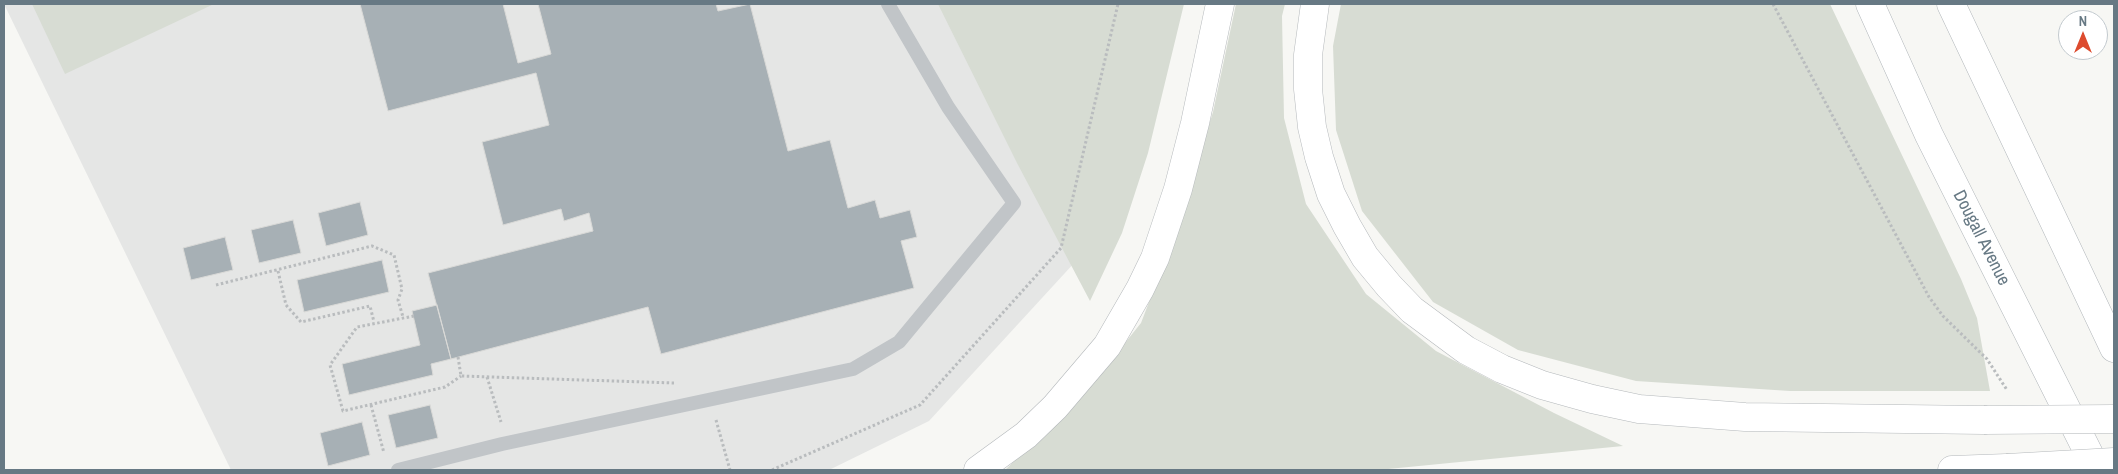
<!DOCTYPE html>
<html>
<head>
<meta charset="utf-8">
<style>
	body { margin:0 }
	#map { position:relative; width:2118px; height:474px; overflow:hidden; background:#f7f7f4; font-family:"Archivo Narrow",sans-serif }
	canvas { display:block }
	.frame { position:absolute; inset:0; border:5px solid #677984; pointer-events:none }
	.north { position:absolute; left:2058px; top:10px; width:50px; height:50px; box-sizing:border-box; background:#fff; border:1px solid #c2c9ce; border-radius:50%; rotate:0deg; font-size:14px; font-weight:700; line-height:20px; text-align:center; color:#677984 }
	.north::after { content:''; display:block; margin:auto; width:18px; height:22px; background:#dd4b2e; clip-path:polygon(50% 0,100% 100%,50% 72%,0 100%) }
</style>
</head>
<body>
<div id="map">
<canvas width="2118" height="474"></canvas>
<div class="frame"></div>
<div class="north">N</div>
</div>
<script>
const g = document.querySelector('canvas').getContext('2d');
g.lineJoin = 'round';
function fillPath(path, color) { g.fillStyle = color; g.fill(path, 'evenodd'); }
const shape = rows => new Path2D(rows.map(r => 'M' + r).join(''));
function trace(path, color, width, dash) { g.strokeStyle = color; g.lineWidth = width; g.lineCap = dash ? 'butt' : 'round'; g.setLineDash(dash || []); g.stroke(path); }
function label(font, color, halo, rows, align = 'center') {
  g.font = font + ' "Archivo Narrow",sans-serif'; g.lineWidth = 5; g.setLineDash([]); g.textBaseline = 'middle'; g.strokeStyle = halo; g.fillStyle = color; for (const [text, x, y, turn = 0] of rows) {
    g.save(); g.translate(x, y); g.rotate((+turn || 0) * Math.PI / 180); g.textAlign = isNaN(turn) ? turn : align; if (halo) g.strokeText(text, 0, 0); g.fillText(text, 0, 0); g.restore();
  }
}
const built = shape([
	[4,4,966,4,1087,249,929,421,829,470,231,470]
]);
const green = shape([
	[32,4,214,4,65,74],
	[938,4,1184,4,1148,153,1122,233,1090,301,1017,163],
	[1236,4,1285,4,1282,16,1284,118,1306,204,1366,294,1436,351,1554,413,1623,446,1378,470,1005,470,1084,394,1141,323,1172,242,1213,112],
	[1341,4,1830,4,1961,279,1977,318,1990,391,1790,391,1636,381,1518,350,1433,302,1362,211,1336,130,1333,46]
]);
const building = shape([
	[360,4,503,4,518,63,551,54,538,4,716,4,718,11,750,4,788,151,830,140,848,208,875,200,880,218,910,210,917,237,901,241,914,288,661,354,648,307,451,359,428,273,593,231,589,213,564,221,561,209,503,225,482,142,549,125,536,73,388,111,360,4],
	[360,202,368,235,326,246,318,213,360,202],
	[293,220,301,253,259,263,251,230,293,220],
	[225,237,233,270,191,280,183,248,225,237],
	[382,260,389,292,304,312,297,280,382,260],
	[437,305,451,359,431,364,433,375,349,395,342,364,420,345,412,311,437,305],
	[430,405,438,438,396,448,388,415,430,405],
	[362,422,370,455,328,466,320,433,362,422]
]);
const path = shape([
	[1773,4,1929,297,1943,316,1987,359,2007,390],
	[278,271,286,305,301,322,370,306,374,322],
	[216,285,372,246,394,255,402,289,398,300,403,317],
	[414,316,357,327,330,365,343,411,445,387,461,376],
	[458,357,461,376,674,383],
	[487,377,501,422],
	[371,405,384,453],
	[716,420,730,470],
	[772,470,920,405,1061,248,1118,4]
]);
const lane = shape([
	[398,470,502,444,853,369,899,342,1014,203,948,107,888,4]
]);
const primary = shape([
	[1870,4,1929,135,2097,470],
	[1951,4,2114,348]
]);
const highway = shape([
	[1315,4,1308,55,1308,89,1312,127,1319,157,1331,194,1347,226,1365,257,1389,286,1412,310,1466,350,1502,369,1542,385,1592,399,1639,409,1745,417,1984,420],
	[978,470,1026,435,1055,407,1107,346,1140,289,1155,258,1178,189,1195,123,1220,4],
	[1952,470,2007,468]
]);
const highwayBridge = shape([
	[1984,420,2114,419],
	[2007,468,2114,462]
]);
const streetNames = [
	["Dougall Avenue",1981,238,63]
];
fillPath(built, '#e5e6e5');
fillPath(green, '#d7dcd3');
fillPath(building, '#a7b0b5');
trace(building, '#d9d9d7', 1);
trace(primary, '#b2b7bb', 29);
trace(highway, '#b4b8bb', 29);
trace(path, '#b9bcbe', 3, [2.5, 2.5]);
trace(lane, '#c1c5c8', 14);
trace(primary, '#fff', 28);
trace(highway, '#fff', 28);
trace(highwayBridge, '#b4b8bb', 29, []);
trace(highwayBridge, '#fff', 28);
label('18px', '#677984', '#fff', streetNames);
</script>
</body>
</html>
